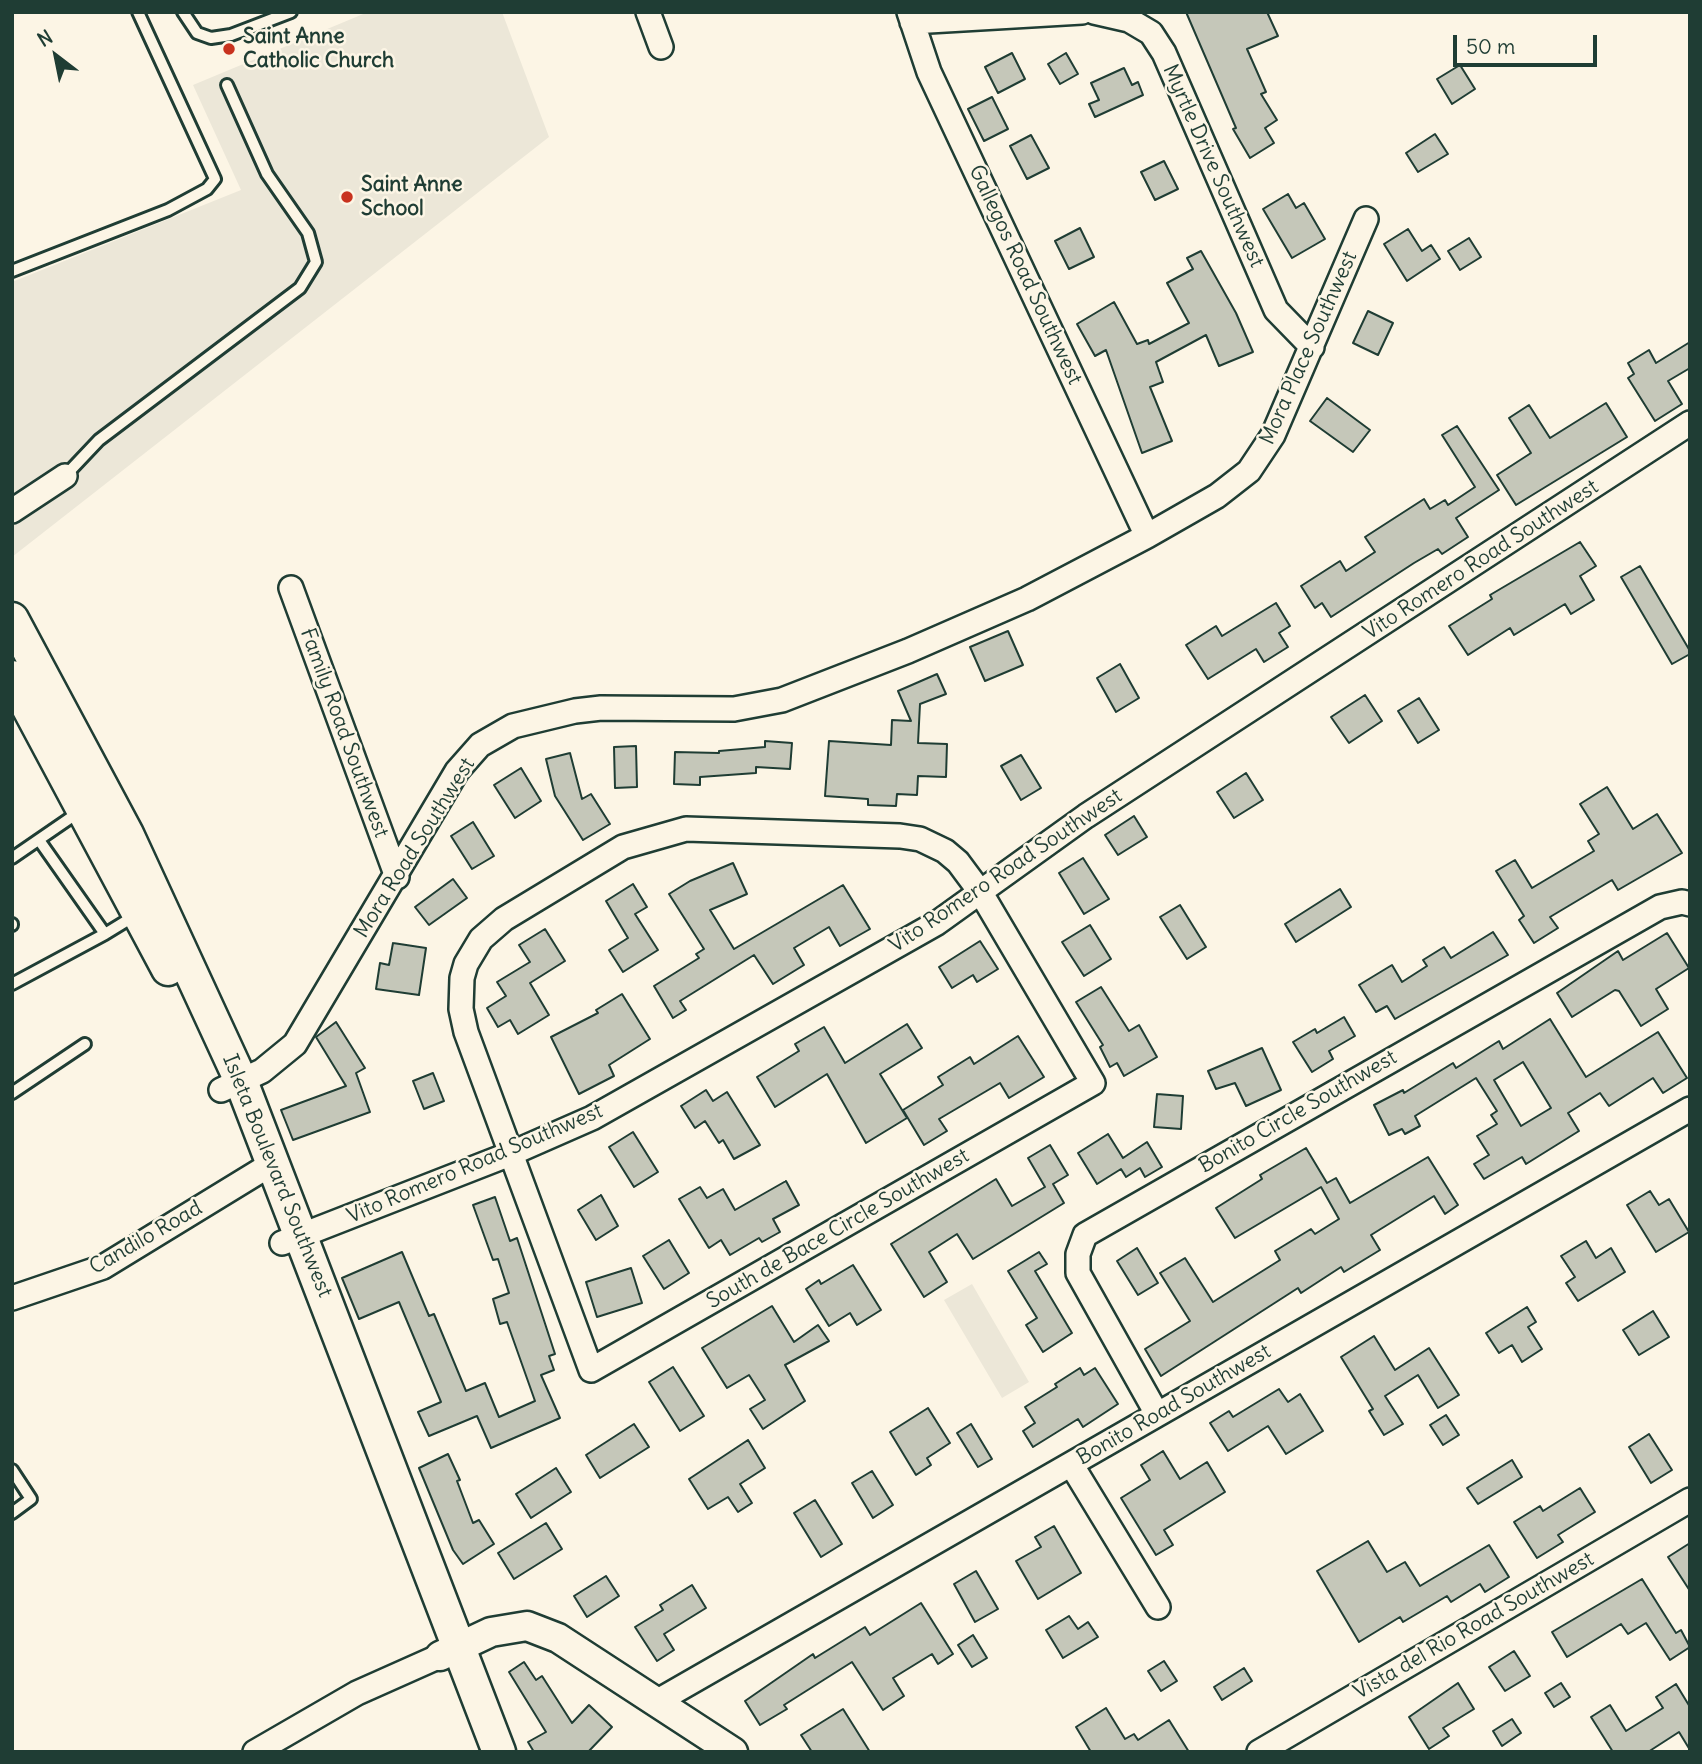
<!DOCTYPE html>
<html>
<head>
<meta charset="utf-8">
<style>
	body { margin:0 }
	#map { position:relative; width:1702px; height:1764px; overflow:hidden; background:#fcf5e5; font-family:Delius,sans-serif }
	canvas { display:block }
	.frame { position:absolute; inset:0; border:14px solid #1f3d34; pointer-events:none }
	.north { position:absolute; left:21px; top:21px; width:70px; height:70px; -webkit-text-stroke:5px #fcf5e5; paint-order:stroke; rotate:328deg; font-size:19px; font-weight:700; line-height:28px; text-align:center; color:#1f3d34 }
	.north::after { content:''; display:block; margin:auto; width:24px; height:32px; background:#1f3d34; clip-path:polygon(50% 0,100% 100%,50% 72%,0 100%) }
	.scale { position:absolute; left:1453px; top:35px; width:144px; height:32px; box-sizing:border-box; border:4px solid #1f3d34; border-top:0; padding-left:9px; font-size:21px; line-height:24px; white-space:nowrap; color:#1f3d34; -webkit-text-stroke:5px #fcf5e5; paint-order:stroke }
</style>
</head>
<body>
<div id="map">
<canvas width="1702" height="1764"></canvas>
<div class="frame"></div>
<div class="north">N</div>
<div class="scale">50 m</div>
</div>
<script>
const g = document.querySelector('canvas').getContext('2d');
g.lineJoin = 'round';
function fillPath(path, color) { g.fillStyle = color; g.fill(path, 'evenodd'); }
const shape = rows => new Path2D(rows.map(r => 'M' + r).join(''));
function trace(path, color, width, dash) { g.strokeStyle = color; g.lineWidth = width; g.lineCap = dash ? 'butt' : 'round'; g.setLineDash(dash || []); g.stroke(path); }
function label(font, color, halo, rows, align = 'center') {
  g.font = font + ' Delius,sans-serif'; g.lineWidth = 5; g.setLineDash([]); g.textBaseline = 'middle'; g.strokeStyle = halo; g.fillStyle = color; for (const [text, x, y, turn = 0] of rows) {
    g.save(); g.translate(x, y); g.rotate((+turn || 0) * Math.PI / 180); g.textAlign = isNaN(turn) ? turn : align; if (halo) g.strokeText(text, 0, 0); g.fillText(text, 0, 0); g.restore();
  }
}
const built = shape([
	[368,12,502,12,549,137,12,557,12,282,241,190,193,85],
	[972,1284,1029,1382,1002,1398,944,1300]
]);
const building = shape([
	[1186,12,1267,12,1278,36,1247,49,1266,92,1261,94,1277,120,1265,128,1274,143,1250,158,1233,129,1236,128,1186,12],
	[1012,53,1025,79,998,93,985,67,1012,53],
	[1066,53,1078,74,1060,84,1048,64,1066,53],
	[1460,65,1475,89,1452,104,1437,79,1460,65],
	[1124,68,1132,85,1138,82,1143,95,1095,117,1089,104,1099,100,1091,83,1124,68],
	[992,97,1008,129,984,141,968,109,992,97],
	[1435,134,1448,154,1418,172,1406,153,1435,134],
	[1031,135,1049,168,1027,179,1010,146,1031,135],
	[1164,161,1178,189,1155,200,1141,172,1164,161],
	[1288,194,1296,208,1304,203,1325,239,1292,258,1263,209,1288,194],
	[1080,228,1094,257,1069,269,1055,241,1080,228],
	[1408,229,1422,251,1431,245,1440,259,1407,281,1384,244,1408,229],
	[1469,238,1481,257,1460,270,1448,251,1469,238],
	[1201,251,1236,313,1253,352,1219,366,1206,335,1156,362,1163,382,1150,387,1172,441,1142,453,1106,350,1095,356,1077,324,1114,302,1137,344,1148,340,1149,344,1189,323,1167,283,1193,269,1187,258,1201,251],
	[1368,311,1393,323,1378,355,1353,343,1368,311],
	[1690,342,1690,368,1668,381,1682,404,1655,421,1628,378,1634,374,1628,363,1649,350,1656,363,1690,342],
	[1327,398,1370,430,1353,452,1310,421,1327,398],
	[1606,403,1627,437,1516,505,1497,475,1531,453,1509,418,1529,405,1550,438,1606,403],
	[1457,426,1499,490,1456,518,1468,537,1442,554,1438,549,1414,563,1331,617,1322,603,1315,608,1301,586,1340,561,1346,571,1375,552,1365,537,1424,499,1430,509,1445,500,1448,505,1475,487,1442,435,1457,426],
	[1580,542,1596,566,1580,576,1594,600,1571,614,1565,604,1514,635,1510,628,1468,655,1449,626,1492,599,1490,595,1580,542],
	[1640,566,1690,651,1690,654,1672,664,1621,577,1640,566],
	[1276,603,1290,626,1279,633,1288,647,1264,662,1256,649,1208,679,1186,645,1216,626,1222,636,1276,603],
	[1008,631,1023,665,985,681,970,647,1008,631],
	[1120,664,1139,698,1116,712,1097,678,1120,664],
	[937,674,946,694,920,704,918,743,947,744,946,777,918,776,917,795,897,794,896,806,868,805,868,799,825,796,829,741,891,745,892,720,911,721,898,691,937,674],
	[1365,695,1382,721,1349,743,1331,717,1365,695],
	[1419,698,1439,730,1418,743,1398,711,1419,698],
	[765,741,792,743,790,769,756,767,756,773,700,777,700,785,674,784,675,752,719,753,719,751,765,747,765,741],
	[636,746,637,787,615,788,614,747,636,746],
	[570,753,582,799,591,794,610,824,583,840,555,796,546,759,570,753],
	[1021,755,1041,788,1021,800,1001,766,1021,755],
	[521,768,541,801,515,818,494,785,521,768],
	[1246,773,1263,800,1234,818,1217,792,1246,773],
	[1607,787,1633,829,1657,814,1682,853,1618,890,1612,880,1550,917,1558,928,1534,943,1519,920,1524,916,1496,871,1515,860,1532,888,1594,851,1588,841,1599,834,1580,804,1607,787],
	[1134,816,1147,837,1118,855,1105,835,1134,816],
	[473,822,494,856,472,869,451,836,473,822],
	[1083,858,1109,899,1084,914,1059,873,1083,858],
	[733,863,747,894,710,910,734,949,843,885,870,929,840,946,829,927,794,948,804,965,773,984,754,955,680,1001,686,1010,673,1018,654,986,699,958,696,954,704,949,669,894,690,881,733,863],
	[453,879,467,898,429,925,415,907,453,879],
	[633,884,647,907,635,914,658,950,623,972,609,950,628,938,606,901,633,884],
	[1340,889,1351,907,1296,942,1285,924,1340,889],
	[1180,905,1206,947,1187,959,1160,917,1180,905],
	[1090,925,1111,959,1084,976,1062,942,1090,925],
	[545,929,565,961,530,983,549,1015,518,1034,510,1020,498,1027,487,1008,506,996,497,982,530,962,519,945,545,929],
	[1493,932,1508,955,1395,1019,1387,1006,1376,1012,1359,985,1392,965,1402,982,1427,966,1423,960,1444,947,1451,958,1493,932],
	[1667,933,1689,968,1656,989,1668,1009,1641,1026,1619,991,1615,990,1572,1017,1557,993,1618,951,1623,960,1667,933],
	[980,941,998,969,977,982,973,975,952,988,939,967,980,941],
	[393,943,426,948,419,995,376,989,380,963,389,965,393,943],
	[1101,987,1129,1031,1139,1025,1157,1057,1124,1076,1117,1063,1110,1067,1100,1047,1103,1045,1076,1002,1101,987],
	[622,994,650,1039,609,1065,614,1076,579,1094,551,1037,598,1013,596,1010,622,994],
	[1344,1017,1355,1036,1329,1051,1333,1059,1312,1072,1293,1042,1315,1029,1317,1033,1344,1017],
	[1550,1019,1586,1077,1658,1032,1687,1078,1663,1093,1653,1078,1609,1106,1600,1093,1568,1113,1579,1131,1526,1164,1522,1157,1484,1179,1474,1164,1489,1155,1477,1136,1497,1124,1491,1115,1497,1111,1476,1078,1415,1116,1420,1126,1405,1134,1402,1129,1389,1135,1374,1105,1403,1090,1404,1093,1453,1063,1456,1068,1499,1041,1503,1049,1550,1019],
	[1523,1062,1551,1108,1521,1126,1494,1080,1523,1062],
	[336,1022,365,1068,356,1073,370,1112,293,1140,281,1110,346,1086,316,1037,336,1022],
	[907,1024,922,1048,880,1074,907,1118,866,1143,827,1074,775,1107,757,1077,799,1051,795,1044,824,1027,845,1063,907,1024],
	[1018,1036,1044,1077,1009,1098,1000,1083,939,1119,947,1131,924,1145,903,1110,943,1085,938,1077,970,1057,974,1064,1018,1036],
	[1262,1048,1281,1090,1246,1106,1235,1083,1216,1089,1208,1071,1262,1048],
	[433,1073,444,1101,424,1109,413,1081,433,1073],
	[706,1090,713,1101,727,1092,760,1145,734,1159,723,1140,719,1143,705,1121,695,1128,681,1106,706,1090],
	[1157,1094,1183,1096,1181,1129,1154,1127,1157,1094],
	[633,1132,658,1172,634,1187,609,1147,633,1132],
	[1108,1134,1123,1158,1147,1142,1162,1167,1145,1177,1140,1168,1126,1177,1121,1169,1097,1184,1078,1153,1108,1134],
	[1050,1145,1068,1175,1053,1184,1064,1203,973,1259,957,1234,929,1252,947,1282,924,1297,891,1244,996,1179,1012,1206,1045,1187,1028,1158,1050,1145],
	[1306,1148,1327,1183,1336,1178,1350,1203,1428,1157,1458,1205,1445,1214,1434,1196,1371,1235,1380,1250,1344,1272,1341,1267,1301,1293,1298,1288,1161,1376,1145,1349,1190,1321,1160,1273,1185,1258,1213,1302,1280,1260,1275,1251,1311,1229,1315,1234,1339,1219,1321,1187,1235,1238,1216,1208,1262,1179,1260,1175,1306,1148],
	[786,1181,799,1205,773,1219,780,1232,762,1242,759,1238,730,1255,721,1240,709,1248,679,1199,700,1187,707,1198,723,1189,735,1210,786,1181],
	[1650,1191,1659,1205,1669,1199,1689,1232,1656,1252,1627,1205,1650,1191],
	[601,1195,618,1226,596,1240,578,1210,601,1195],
	[495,1197,510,1241,517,1238,555,1354,549,1356,554,1370,541,1375,560,1418,491,1448,477,1416,429,1436,418,1412,441,1402,399,1302,359,1319,342,1278,402,1252,429,1316,434,1314,466,1391,485,1383,499,1417,535,1401,507,1322,500,1324,493,1299,509,1293,498,1259,493,1260,473,1205,495,1197],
	[669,1240,689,1273,664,1289,643,1256,669,1240],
	[1586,1241,1596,1258,1611,1248,1625,1272,1578,1301,1566,1283,1575,1277,1561,1256,1586,1241],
	[1137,1248,1158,1283,1138,1295,1117,1261,1137,1248],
	[1039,1252,1047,1264,1035,1271,1072,1333,1043,1352,1026,1325,1037,1318,1008,1271,1039,1252],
	[853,1265,881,1310,857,1325,850,1313,829,1326,806,1289,819,1280,821,1284,853,1265],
	[631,1268,642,1303,597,1317,586,1282,631,1268],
	[772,1306,794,1342,818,1325,829,1341,785,1365,805,1401,763,1429,750,1409,765,1400,749,1375,727,1388,702,1348,772,1306],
	[1527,1307,1536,1322,1528,1327,1542,1349,1522,1362,1512,1345,1499,1353,1486,1333,1527,1307],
	[1653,1311,1669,1337,1639,1355,1623,1330,1653,1311],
	[1374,1336,1395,1370,1429,1348,1459,1395,1438,1408,1418,1375,1385,1396,1403,1424,1384,1435,1369,1411,1373,1409,1341,1357,1374,1336],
	[673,1367,704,1416,680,1431,649,1382,673,1367],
	[1080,1368,1084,1375,1095,1368,1118,1404,1083,1427,1078,1419,1033,1447,1023,1431,1035,1423,1025,1407,1057,1387,1055,1384,1080,1368],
	[1279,1389,1288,1402,1300,1394,1323,1431,1286,1454,1268,1426,1228,1451,1210,1423,1229,1411,1233,1417,1279,1389],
	[928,1408,950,1443,927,1458,931,1465,916,1475,890,1432,928,1408],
	[1446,1415,1459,1435,1443,1445,1430,1425,1446,1415],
	[634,1424,649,1447,600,1478,586,1455,634,1424],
	[971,1424,992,1459,978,1467,957,1433,971,1424],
	[1649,1434,1672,1470,1651,1483,1629,1447,1649,1434],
	[748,1440,765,1468,740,1484,752,1503,738,1512,728,1497,708,1509,689,1479,748,1440],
	[1163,1451,1180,1479,1207,1462,1225,1492,1164,1530,1173,1545,1156,1555,1121,1498,1150,1480,1141,1465,1163,1451],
	[448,1454,460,1480,457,1481,473,1523,479,1520,494,1544,463,1564,453,1550,419,1468,448,1454],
	[1512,1460,1522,1477,1478,1504,1467,1488,1512,1460],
	[556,1468,571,1492,531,1518,516,1494,556,1468],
	[872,1471,893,1505,873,1518,852,1483,872,1471],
	[1580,1488,1595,1512,1558,1535,1563,1542,1537,1558,1514,1522,1540,1506,1543,1511,1580,1488],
	[815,1500,842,1544,821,1557,794,1513,815,1500],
	[546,1523,562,1549,514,1579,498,1553,546,1523],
	[1054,1526,1081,1573,1038,1599,1016,1561,1041,1547,1035,1537,1054,1526],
	[1368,1541,1387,1572,1405,1562,1420,1586,1489,1545,1509,1577,1485,1592,1480,1584,1451,1602,1447,1596,1403,1622,1400,1617,1359,1642,1317,1571,1368,1541],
	[1690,1543,1690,1591,1668,1557,1690,1543],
	[976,1571,998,1609,975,1622,954,1584,976,1571],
	[606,1576,619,1596,587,1617,574,1596,606,1576],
	[1642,1579,1676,1633,1681,1630,1690,1647,1670,1660,1646,1623,1628,1634,1621,1624,1567,1657,1552,1632,1642,1579],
	[692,1585,706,1608,664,1634,674,1650,657,1661,635,1627,663,1610,660,1605,692,1585],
	[921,1603,953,1654,938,1664,932,1654,893,1678,904,1696,883,1710,852,1662,784,1705,787,1709,760,1725,745,1701,813,1654,815,1658,865,1627,870,1635,921,1603],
	[1069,1616,1078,1629,1088,1622,1098,1637,1063,1658,1046,1630,1069,1616],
	[973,1635,987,1658,972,1667,958,1645,973,1635],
	[1514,1651,1530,1676,1505,1691,1489,1667,1514,1651],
	[1164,1661,1177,1681,1161,1691,1148,1671,1164,1661],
	[524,1662,536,1680,542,1676,572,1723,589,1705,612,1727,588,1752,534,1752,528,1742,546,1732,509,1672,524,1662],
	[1244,1668,1252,1681,1222,1700,1214,1687,1244,1668],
	[1458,1683,1474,1709,1443,1728,1449,1736,1429,1749,1409,1717,1458,1683],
	[1561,1683,1570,1697,1554,1707,1545,1693,1561,1683],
	[1676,1684,1690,1707,1690,1750,1679,1732,1648,1752,1613,1752,1591,1717,1610,1705,1626,1731,1663,1708,1656,1697,1676,1684],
	[1106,1708,1125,1739,1134,1734,1138,1740,1169,1720,1189,1752,1091,1752,1076,1727,1106,1708],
	[843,1709,870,1752,812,1752,801,1735,843,1709],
	[1512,1719,1521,1733,1502,1746,1493,1731,1512,1719]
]);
const service = shape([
	[183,12,197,33,211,38,231,35,291,12],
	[12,271,168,210,207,189,215,179,138,12],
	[65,476,99,440,300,288,316,262,308,233,267,174,227,85],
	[39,840,105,934,136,915],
	[12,858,79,812],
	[12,924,12,925],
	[12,984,105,934],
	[12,1093,85,1044],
	[12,1470,31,1499,12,1513]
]);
const minor = shape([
	[648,12,661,47],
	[909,12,929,72,1147,536],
	[1094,12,1129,20,1151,33,1164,53,1276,310,1312,347],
	[912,22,1082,12],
	[12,511,65,476],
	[291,588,397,877],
	[686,829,900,836,920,839,945,851,958,862,981,893,1093,1083,591,1370,466,1032,461,1009,462,978,466,964,481,939,504,919,623,847,686,829],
	[221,1090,262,1071,295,1044,457,771,480,745,513,726,575,711,601,708,734,709,782,700,908,651,1027,599,1147,536,1217,496,1249,471,1273,435,1366,219],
	[282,1243,510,1154,592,1118,937,923,1086,816,1690,423],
	[12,1298,103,1267,273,1163],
	[1157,1414,1078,1273,1078,1254,1085,1235,1660,907,1682,902,1690,904],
	[1071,1464,1158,1607],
	[658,1701,1690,1109],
	[255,1752,357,1693,440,1656],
	[1259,1752,1690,1500]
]);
const tertiary = shape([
	[440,1656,491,1632,527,1626,558,1638,733,1752]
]);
const secondary = shape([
	[12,619,127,834,241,1081,499,1752],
	[12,677,168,969]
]);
const markers = [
	[229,49,7,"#c8321e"],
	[347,197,7,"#c8321e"]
];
const poiNames = [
	["Saint Anne",243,37],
	["Catholic Church",243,61],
	["Saint Anne",361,185],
	["School",361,209]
];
const streetNames = [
	["Myrtle Drive Southwest",1213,166,66],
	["Gallegos Road Southwest",1025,275,65],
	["Mora Place Southwest",1309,348,-66],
	["Vito Romero Road Southwest",1481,560,-33],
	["Family Road Southwest",344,733,70],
	["Mora Road Southwest",415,848,-58],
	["Vito Romero Road Southwest",1006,871,-34],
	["Bonito Circle Southwest",1298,1112,-30],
	["Vito Romero Road Southwest",475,1164,-23],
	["Isleta Boulevard Southwest",277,1176,68],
	["South de Bace Circle Southwest",838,1229,-30],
	["Candilo Road",146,1238,-30],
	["Bonito Road Southwest",1174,1405,-30],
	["Vista del Rio Road Southwest",1474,1626,-30]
];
fillPath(built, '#ece7d8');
fillPath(building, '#c5c7b9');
trace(building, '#1f3d34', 2);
trace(service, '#1f3d34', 16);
trace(minor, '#1f3d34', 28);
trace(tertiary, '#1f3d34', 33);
trace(secondary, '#1f3d34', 37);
trace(service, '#fcf5e5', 10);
trace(minor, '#fcf5e5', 23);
trace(tertiary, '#fcf5e5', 28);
trace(secondary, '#fcf5e5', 32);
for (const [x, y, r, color] of markers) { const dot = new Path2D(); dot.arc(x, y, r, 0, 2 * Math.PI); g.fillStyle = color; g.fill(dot); trace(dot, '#fcf5e5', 2.5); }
label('bold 21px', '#1f3d34', '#fcf5e5', poiNames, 'left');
label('21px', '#1f3d34', '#fcf5e5', streetNames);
</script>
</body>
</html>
